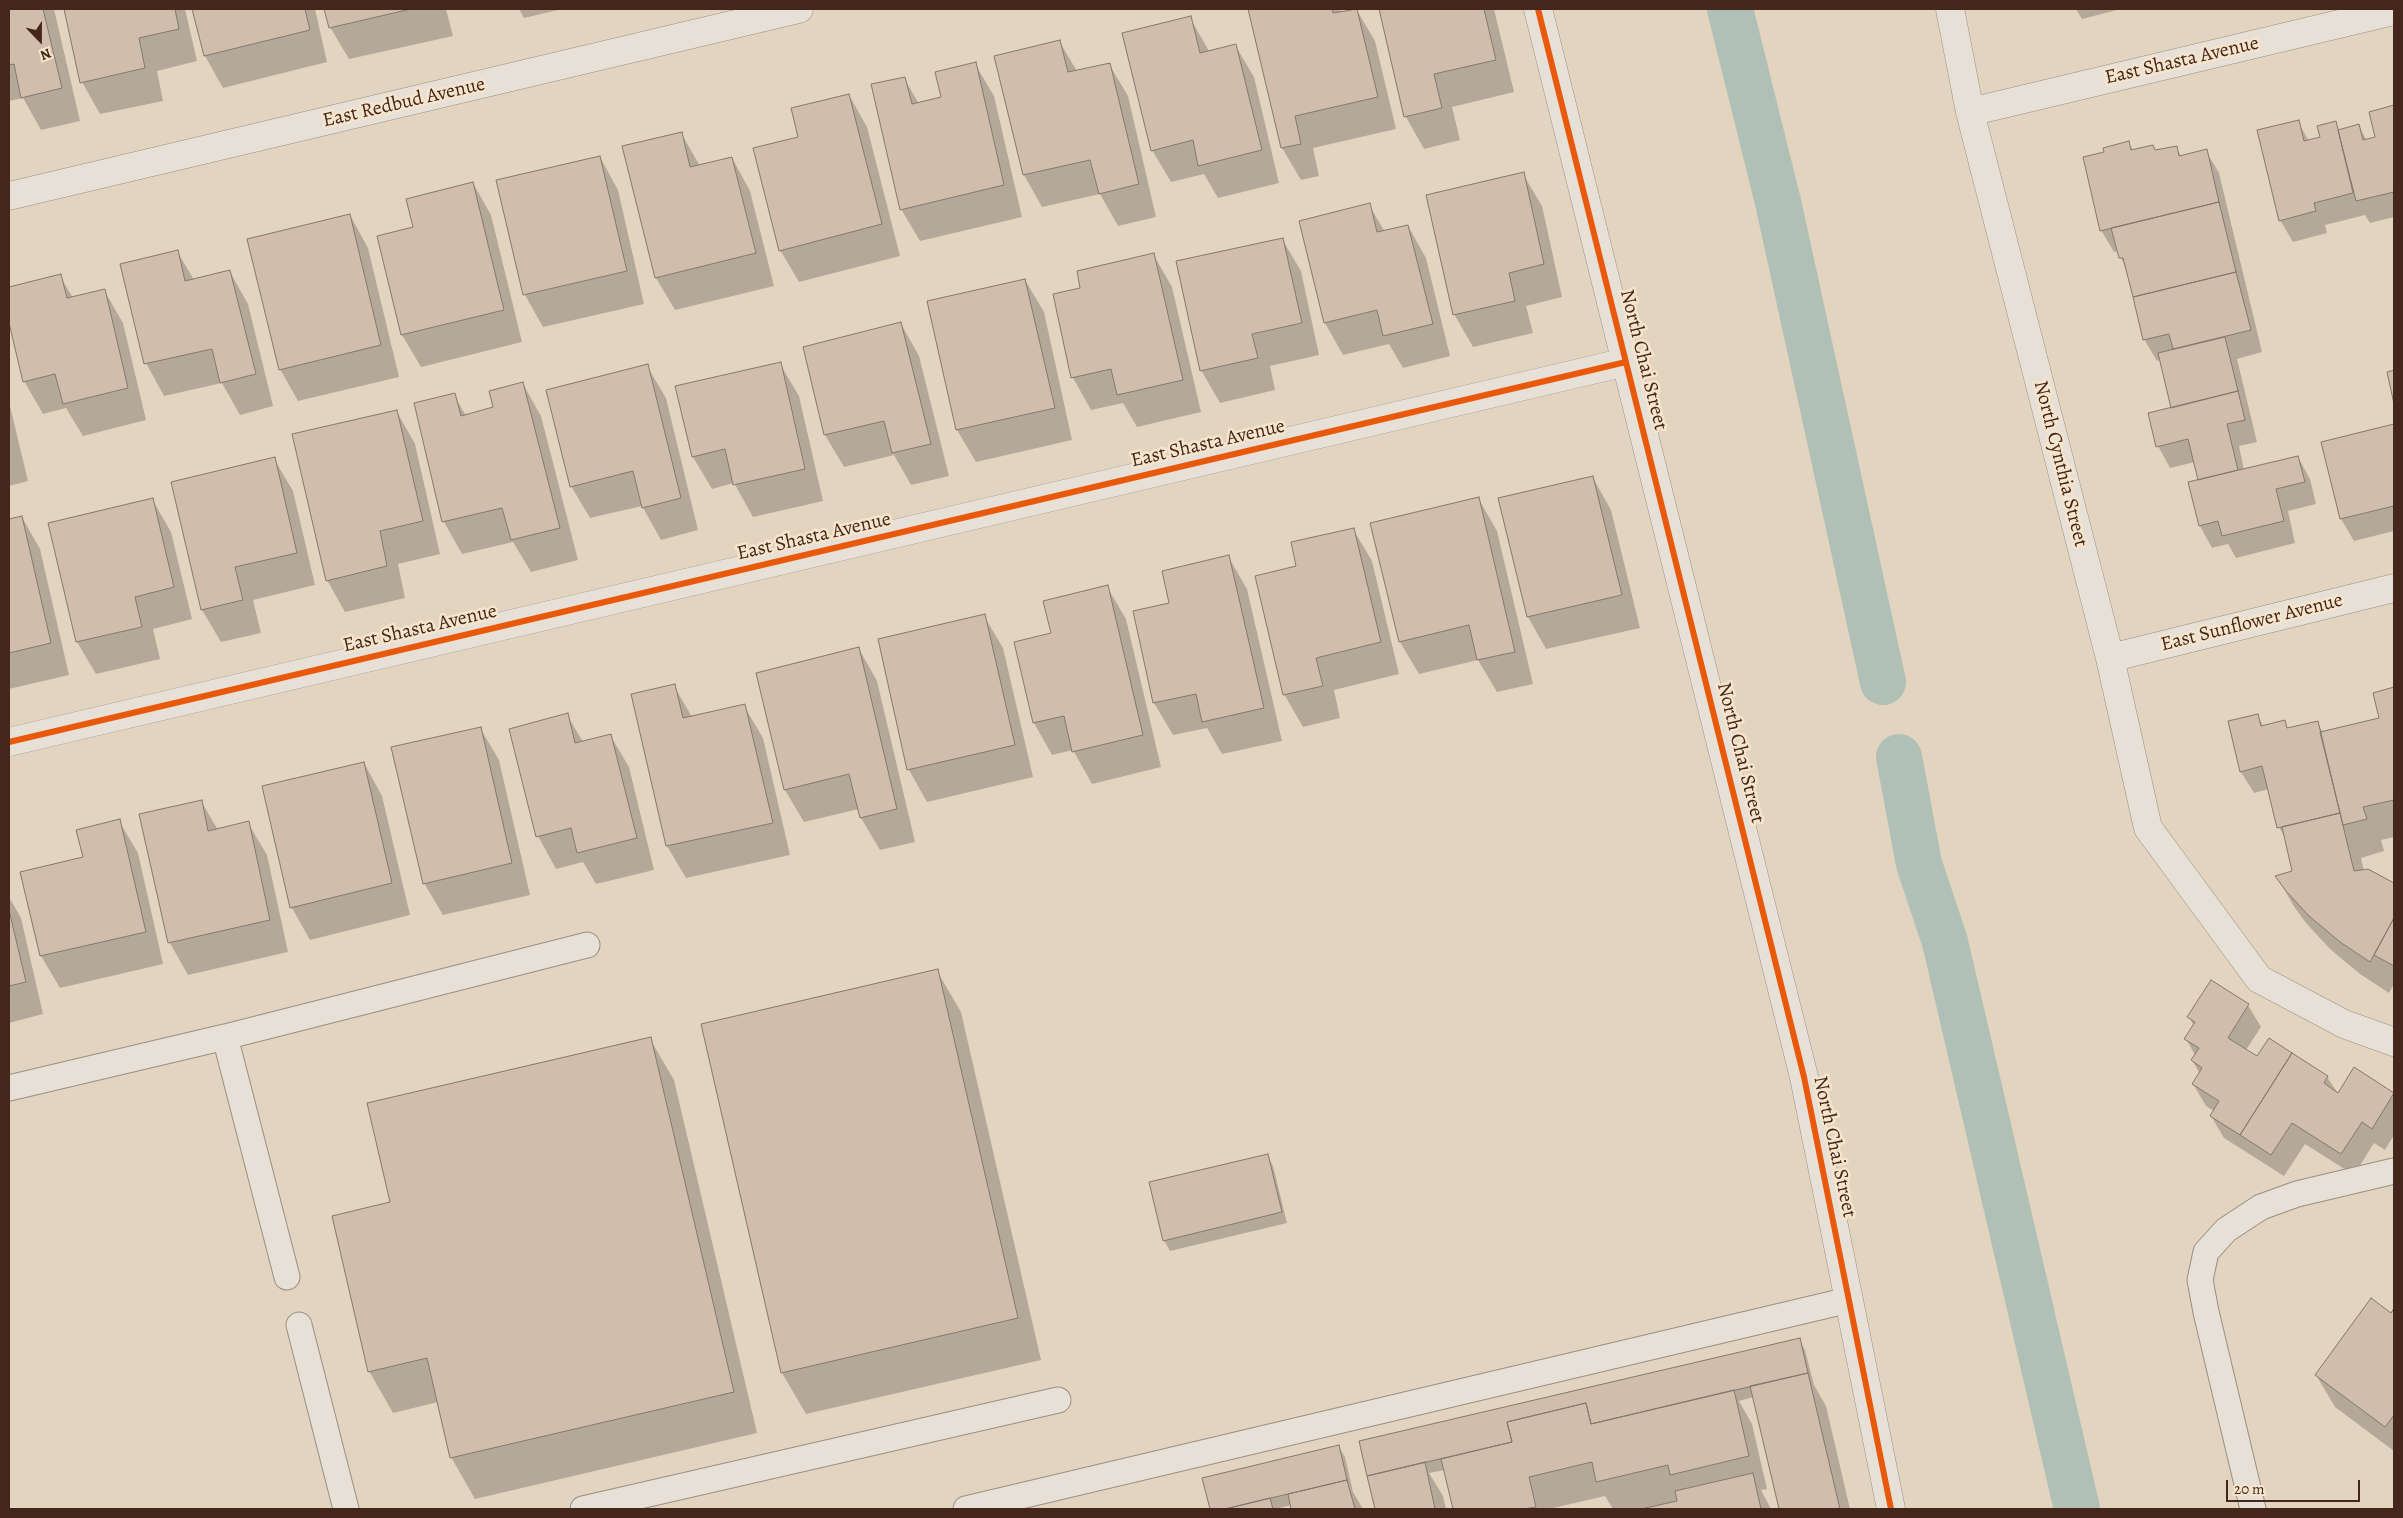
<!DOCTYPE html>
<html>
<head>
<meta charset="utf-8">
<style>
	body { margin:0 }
	#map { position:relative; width:2403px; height:1518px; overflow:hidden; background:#e2d4bf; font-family:Alegreya,serif }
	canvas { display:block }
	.frame { position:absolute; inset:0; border:10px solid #44261a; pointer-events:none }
	.north { position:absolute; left:15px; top:15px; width:50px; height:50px; -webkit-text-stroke:4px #f6e5cc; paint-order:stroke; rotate:158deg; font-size:14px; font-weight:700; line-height:20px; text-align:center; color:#44261a }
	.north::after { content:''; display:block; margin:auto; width:18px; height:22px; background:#44261a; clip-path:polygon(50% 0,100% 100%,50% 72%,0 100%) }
	.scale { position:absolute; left:2226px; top:1480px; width:134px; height:22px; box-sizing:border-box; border:2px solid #44261a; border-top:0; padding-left:6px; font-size:15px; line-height:18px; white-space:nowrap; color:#44261a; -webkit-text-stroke:4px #f6e5cc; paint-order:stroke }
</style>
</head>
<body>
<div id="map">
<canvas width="2403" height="1518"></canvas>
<div class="frame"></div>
<div class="north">N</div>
<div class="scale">20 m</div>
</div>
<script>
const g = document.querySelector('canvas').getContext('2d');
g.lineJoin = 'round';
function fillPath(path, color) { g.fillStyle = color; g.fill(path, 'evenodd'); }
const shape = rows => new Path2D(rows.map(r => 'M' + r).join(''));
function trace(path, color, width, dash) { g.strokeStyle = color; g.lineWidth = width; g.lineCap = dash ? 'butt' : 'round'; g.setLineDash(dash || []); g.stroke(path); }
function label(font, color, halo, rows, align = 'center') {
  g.font = font + ' Alegreya,serif'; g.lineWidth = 5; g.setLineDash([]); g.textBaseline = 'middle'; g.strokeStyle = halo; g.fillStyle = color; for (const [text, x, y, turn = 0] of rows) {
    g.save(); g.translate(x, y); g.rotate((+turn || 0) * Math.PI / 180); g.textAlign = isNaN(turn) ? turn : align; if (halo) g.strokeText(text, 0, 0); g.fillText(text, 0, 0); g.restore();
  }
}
const shadow = shape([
	[9,9,54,9,80,121,41,130,23,98,9,101],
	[65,9,185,9,197,61,157,71,163,101,100,114,82,82],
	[194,9,315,9,327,62,223,88,205,56],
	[326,9,446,9,453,36,349,59,330,27],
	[519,9,562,9,524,18],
	[1249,9,1339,9,1342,12,1356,9,1375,41,1396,129,1313,148,1319,176,1301,180,1282,148],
	[1380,9,1494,9,1514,92,1452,107,1460,140,1424,149,1406,117],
	[2076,9,2116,9,2117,10,2082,19],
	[1190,18,1209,51,1235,45,1254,77,1279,183,1218,198,1204,174,1171,182,1152,150],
	[1059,41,1077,71,1109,64,1128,96,1156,217,1118,226,1100,194,1042,207,1024,175],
	[975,64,994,96,1022,217,920,241,901,209,904,78,919,104,942,98],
	[849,95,867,127,900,256,799,282,780,250,800,137],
	[2394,107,2394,217,2370,223,2365,215,2325,225,2327,233,2293,242,2280,220,2298,122,2309,141,2322,138,2335,122,2340,131,2359,126,2367,141,2377,138,2370,113],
	[681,133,700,166,732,158,750,191,774,286,675,310,656,278,624,147],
	[2128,142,2133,150,2156,151,2176,147,2181,156,2206,151,2219,173,2262,352,2237,359,2257,442,2239,446,2244,470,2298,457,2310,479,2316,504,2288,511,2295,543,2236,558,2228,544,2212,548,2200,526,2200,481,2195,462,2170,468,2158,446,2173,409,2161,360,2157,361,2144,339,2127,271,2118,251,2114,252,2101,230,2105,153],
	[600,157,618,190,644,304,543,327,525,295,498,181],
	[1523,174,1542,206,1562,297,1526,306,1533,333,1473,347,1454,314],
	[473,183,491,215,522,342,421,367,402,335,379,237,415,228],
	[1369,205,1385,232,1408,226,1426,258,1450,356,1403,368,1389,344,1343,355,1325,323,1300,222],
	[350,215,368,248,399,377,298,401,280,369],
	[1282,239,1301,271,1319,355,1270,366,1275,390,1220,403,1201,370],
	[177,251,194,280,230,272,248,304,273,406,240,415,222,383,164,396,146,363],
	[1153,254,1172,287,1201,412,1137,427,1123,403,1091,410,1073,378,1054,295,1082,289],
	[60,276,73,298,104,290,123,323,146,420,83,436,66,408,43,414,24,381,9,318,9,288],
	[1025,280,1044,312,1072,440,976,462,957,430,928,302],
	[901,324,919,356,949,476,911,485,894,455,844,467,825,435],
	[780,364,799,396,823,501,753,517,734,483,712,489,693,457,677,387],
	[647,366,666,398,698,530,661,540,642,506,590,518,571,486],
	[523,384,541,416,578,560,531,572,513,542,462,554,444,522,415,404,454,395,466,416,495,408],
	[9,402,28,481,9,486],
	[397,412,415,444,440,554,398,564,405,598,345,612,327,580],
	[2394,425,2394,531,2354,541,2341,519,2322,443],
	[274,459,293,491,315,585,253,600,261,633,221,642,202,610],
	[1593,478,1611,510,1640,628,1546,649,1528,617],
	[1478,498,1497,531,1533,684,1497,692,1478,660,1419,674,1400,642,1372,524],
	[152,499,171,532,192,619,153,629,160,659,96,674,77,642,50,524],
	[22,517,40,549,69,675,9,689,9,520],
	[1353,529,1372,561,1399,674,1334,690,1340,718,1303,727,1284,694,1297,567],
	[1228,556,1247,589,1282,741,1222,754,1207,728,1173,735,1154,703,1134,612,1171,604],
	[1107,587,1126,619,1161,767,1092,784,1073,750,1052,755,1034,723,1015,643,1053,634],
	[984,616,1003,648,1033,777,927,802,909,770],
	[859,649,877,681,915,842,880,850,861,818,859,809,804,822,785,790,757,673],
	[674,686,692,717,744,706,763,738,790,855,686,878,667,846],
	[2394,689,2394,837,2381,840,2384,851,2361,858,2364,871,2368,870,2394,884,2394,987,2393,986,2389,993,2360,974,2330,949,2306,923,2295,908,2277,877,2294,872,2287,841,2279,827,2269,789,2254,793,2241,772,2257,715,2264,727,2284,722,2288,728,2317,722,2323,733,2381,719,2374,694],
	[567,715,583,742,610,735,629,767,654,870,596,884,583,862,556,869,538,836],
	[480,728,499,760,530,895,443,915,424,883],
	[364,763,382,796,410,915,310,940,292,908,263,787],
	[201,801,218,830,248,823,267,855,288,952,188,975,170,943,141,815],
	[119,821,138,853,163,964,60,988,41,956,85,858],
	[9,897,21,918,43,1014,9,1023],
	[937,971,961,1012,1041,1360,806,1414,782,1373,703,1025],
	[2211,982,2248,1005,2261,1027,2246,1050,2257,1057,2327,1077,2339,1095,2354,1069,2394,1094,2394,1135,2385,1150,2374,1143,2354,1175,2305,1144,2284,1176,2224,1138,2211,1116,2214,1111,2206,1106,2193,1084,2200,1074,2192,1060,2195,1055,2186,1039,2194,1026,2189,1017],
	[650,1039,674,1080,757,1433,475,1499,451,1457,438,1402,393,1413,369,1371,392,1203],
	[1267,1155,1273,1166,1287,1223,1170,1251,1164,1240],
	[2394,1310,2394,1451,2335,1407,2316,1375],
	[1799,1339,1805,1350,1814,1385,1826,1406,1850,1509,1780,1509,1754,1397,1739,1401,1752,1424,1767,1489,1761,1490,1771,1509,1613,1509,1605,1496,1549,1509,1454,1509,1445,1470,1429,1473,1443,1496,1446,1509,1376,1509,1361,1442],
	[1338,1446,1345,1457,1353,1492,1363,1509,1293,1509,1292,1505,1275,1509,1211,1509,1204,1479]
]);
const canal = shape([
	[1730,9,1778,202,1883,682],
	[1899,757,1919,864,1945,942,2077,1509]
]);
const building = shape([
	[9,9,43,9,62,88,21,98,14,64,9,65,9,9],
	[64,9,175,9,179,29,139,38,145,68,80,83,64,9],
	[192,9,305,9,310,30,204,56,192,9],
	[324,9,411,9,329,28,324,9],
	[1248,9,1332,9,1333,13,1357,9,1378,97,1295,116,1301,144,1281,148,1248,9],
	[1379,9,1484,9,1496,60,1434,74,1442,108,1404,117,1379,9],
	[1191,16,1200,53,1236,44,1262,150,1198,166,1193,140,1151,151,1122,33,1191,16],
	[1060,40,1068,72,1110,63,1139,184,1099,194,1090,160,1023,175,994,56,1060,40],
	[976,62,1004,185,900,210,871,84,905,77,912,104,941,97,935,72,976,62],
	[849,94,882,224,779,251,753,148,798,137,791,108,849,94],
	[2394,105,2394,192,2356,201,2338,130,2359,124,2363,140,2375,137,2369,112,2394,105],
	[2299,120,2304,141,2320,137,2317,126,2336,121,2353,193,2314,203,2316,211,2279,221,2257,130,2299,120],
	[682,132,690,167,732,157,756,253,655,278,622,146,682,132],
	[2129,141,2131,150,2153,145,2155,150,2177,146,2179,156,2207,149,2219,202,2100,231,2083,157,2104,152,2103,148,2129,141],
	[600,156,627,271,523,295,496,180,600,156],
	[1524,172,1544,264,1509,273,1515,301,1453,315,1426,195,1524,172],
	[473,182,504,310,401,335,377,236,413,227,406,199,473,182],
	[2219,202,2236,272,2133,297,2123,258,2119,258,2111,228,2219,202],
	[1370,203,1377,232,1408,225,1433,324,1383,336,1377,310,1324,323,1299,221,1370,203],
	[350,214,381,345,279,370,247,239,350,214],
	[1283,238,1302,323,1252,334,1258,358,1200,371,1176,261,1283,238],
	[178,250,185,281,230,270,256,374,220,383,212,349,144,364,120,264,178,250],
	[1154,253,1183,380,1117,395,1111,369,1071,378,1053,294,1080,288,1077,271,1154,253],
	[2236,272,2251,330,2173,349,2169,334,2143,340,2133,297,2236,272],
	[61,274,67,298,105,289,128,388,63,404,55,374,23,382,9,323,9,287,61,274],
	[1025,279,1055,408,956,430,927,301,1025,279],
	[901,322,931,444,892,453,884,421,824,435,803,347,901,322],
	[2225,337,2238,391,2171,408,2158,353,2225,337],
	[781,362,805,469,733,485,725,449,692,457,675,386,781,362],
	[648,364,681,498,642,508,633,471,570,487,546,390,648,364],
	[2394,370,2394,404,2387,372,2394,370],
	[523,382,560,528,511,540,502,508,442,522,414,403,455,393,461,416,493,407,489,391,523,382],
	[2238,391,2245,420,2227,424,2238,470,2198,480,2188,439,2156,447,2148,413,2238,391],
	[397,410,423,521,380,531,387,566,326,581,292,434,397,410],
	[2394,424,2394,506,2340,519,2321,442,2394,424],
	[2298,456,2305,482,2276,489,2284,521,2222,536,2218,521,2199,526,2188,482,2298,456],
	[275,457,297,553,235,567,243,600,201,610,171,482,275,457],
	[1593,476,1622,595,1527,617,1498,498,1593,476],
	[1479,497,1515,652,1477,660,1469,625,1399,642,1370,523,1479,497],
	[153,498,174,587,135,597,142,627,76,642,48,523,153,498],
	[22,516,51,643,9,653,9,519,22,516],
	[1354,528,1381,642,1316,658,1323,686,1283,695,1255,576,1296,566,1291,542,1354,528],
	[1229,555,1264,708,1202,722,1196,694,1153,703,1133,611,1169,603,1162,571,1229,555],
	[1108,585,1143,735,1072,752,1064,716,1033,723,1014,642,1051,633,1043,601,1108,585],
	[985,614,1015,745,907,770,878,639,985,614],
	[859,647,897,809,860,818,849,774,784,790,756,673,859,647],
	[675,684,683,718,745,704,773,823,666,846,631,694,675,684],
	[2394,687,2394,800,2363,807,2367,819,2343,825,2320,732,2379,718,2373,693,2394,687],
	[568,713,575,743,611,734,637,838,577,853,571,828,536,837,509,729,568,713],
	[2258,714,2261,726,2285,720,2287,728,2318,721,2340,813,2277,828,2262,766,2240,772,2228,721,2258,714],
	[481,727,512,863,423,884,391,747,481,727],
	[364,762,392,883,290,908,262,786,364,762],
	[202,800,208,831,249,821,270,920,168,943,139,814,202,800],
	[2340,813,2354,871,2368,869,2394,883,2394,918,2370,962,2340,942,2309,916,2286,891,2275,876,2292,871,2282,827,2340,813],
	[120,819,146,932,40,956,20,872,83,857,76,830,120,819],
	[9,910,26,982,9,986,9,910],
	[2394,918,2394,966,2374,955,2394,918],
	[938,969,1018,1318,781,1373,701,1024,938,969],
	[2211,980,2249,1004,2228,1038,2257,1056,2269,1038,2292,1053,2240,1135,2210,1116,2219,1101,2192,1084,2202,1068,2191,1060,2199,1048,2184,1039,2195,1022,2187,1017,2211,980],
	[651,1037,734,1392,450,1458,427,1358,368,1372,332,1216,390,1202,367,1103,651,1037],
	[2292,1053,2328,1076,2324,1083,2338,1093,2354,1067,2394,1093,2372,1129,2362,1122,2341,1154,2292,1123,2271,1155,2240,1135,2292,1053],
	[1268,1154,1282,1212,1163,1241,1149,1182,1268,1154],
	[2371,1298,2391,1313,2394,1308,2394,1415,2385,1427,2315,1375,2371,1298],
	[1800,1338,1808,1373,1591,1424,1586,1403,1507,1422,1512,1442,1367,1476,1359,1441,1800,1338],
	[1808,1373,1840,1509,1779,1509,1750,1386,1808,1373],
	[1734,1390,1749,1456,1670,1475,1668,1465,1596,1482,1592,1462,1529,1477,1536,1507,1524,1509,1453,1509,1441,1459,1512,1442,1507,1422,1586,1403,1591,1424,1734,1390],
	[1339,1445,1347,1480,1225,1509,1210,1509,1202,1478,1339,1445],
	[1425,1462,1435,1509,1375,1509,1367,1476,1425,1462],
	[1753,1473,1761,1509,1641,1509,1677,1501,1675,1491,1753,1473],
	[1347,1480,1355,1509,1291,1509,1288,1494,1347,1480],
	[1270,1498,1273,1509,1225,1509,1270,1498]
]);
const lane = shape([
	[225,1037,587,945],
	[9,1088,225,1037,287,1277],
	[299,1325,346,1509],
	[583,1509,1058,1400],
	[966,1509,1849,1300],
	[2253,1509,2206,1312,2200,1280,2206,1252,2226,1230,2261,1207,2297,1194,2394,1171]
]);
const street = shape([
	[1538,9,1804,1077,1891,1509],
	[1950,9,1970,112,2110,658,2148,828,2259,979,2344,1024,2394,1042],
	[1970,112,2394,11],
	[9,196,799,9],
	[2110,658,2394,588],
	[9,742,1626,362]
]);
const cycleway = shape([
	[1538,9,1804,1077,1891,1509],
	[9,742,1626,362]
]);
const streetNames = [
	["East Shasta Avenue",2182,61,-13],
	["East Redbud Avenue",404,103,-13],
	["North Chai Street",1643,360,76],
	["East Shasta Avenue",1208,444,-13],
	["North Cynthia Street",2060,464,76],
	["East Shasta Avenue",814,537,-13],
	["East Sunflower Avenue",2252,623,-14],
	["East Shasta Avenue",420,629,-13],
	["North Chai Street",1740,753,76],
	["North Chai Street",1834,1147,78]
];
fillPath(shadow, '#0003');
trace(canal, '#b1c0b6', 46);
fillPath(building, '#d0bdab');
trace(building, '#83786c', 1);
trace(lane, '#9a8f81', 27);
trace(street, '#9a8f81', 29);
trace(lane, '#e7e0d6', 25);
trace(street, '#e7e0d6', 28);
trace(cycleway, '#e8590c', 6);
label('20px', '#44261a', '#f6e5cc', streetNames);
</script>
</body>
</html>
